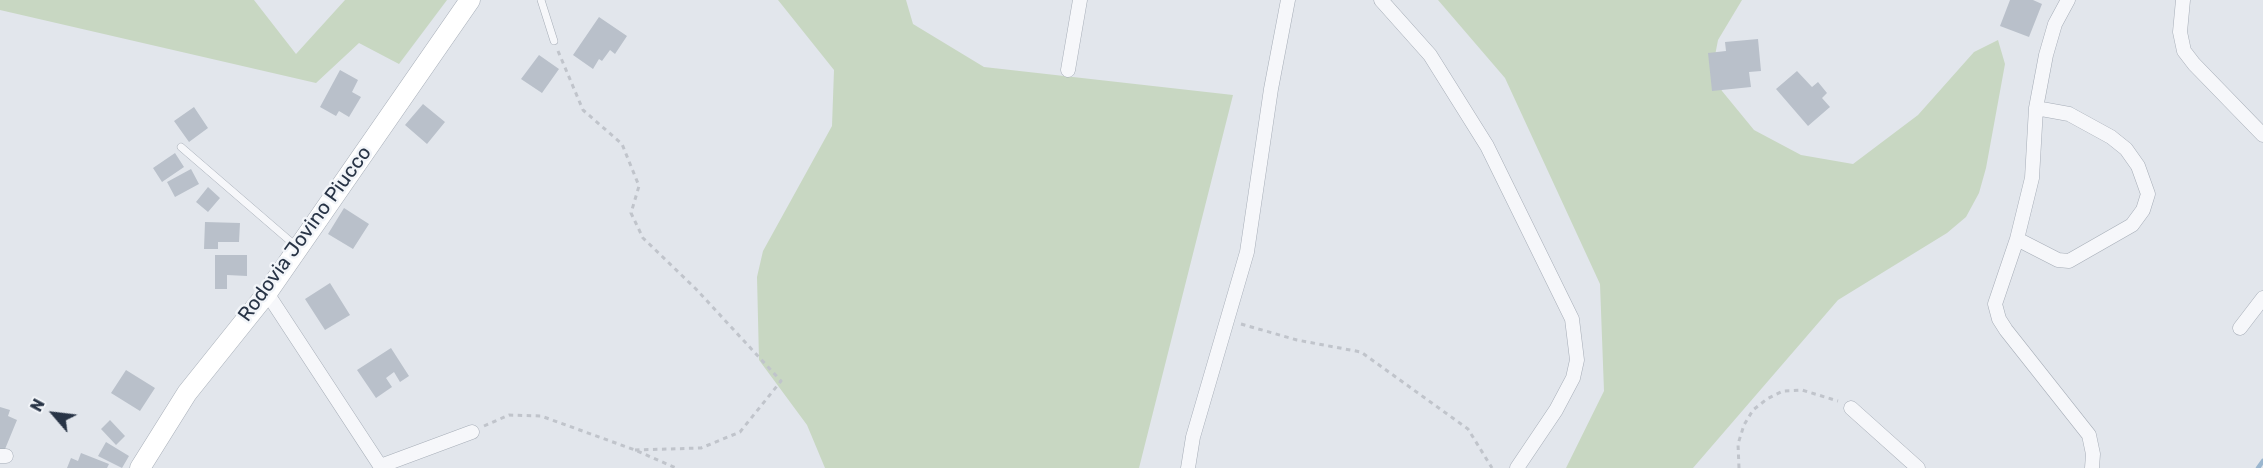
<!DOCTYPE html>
<html>
<head>
<meta charset="utf-8">
<style>
	body { margin:0 }
	#map { position:relative; width:2263px; height:468px; overflow:hidden; background:#e2e6ec; font-family:Rubik,sans-serif }
	canvas { display:block }
	.north { position:absolute; left:24px; top:384px; width:60px; height:60px; -webkit-text-stroke:4px #f2f5f9; paint-order:stroke; rotate:298deg; font-size:16px; font-weight:700; line-height:24px; text-align:center; color:#283446 }
	.north::after { content:''; display:block; margin:auto; width:21px; height:27px; background:#283446; clip-path:polygon(50% 0,100% 100%,50% 72%,0 100%) }
</style>
</head>
<body>
<div id="map">
<canvas width="2263" height="468"></canvas>
<div class="north">N</div>
</div>
<script>
const g = document.querySelector('canvas').getContext('2d');
g.lineJoin = 'round';
function fillPath(path, color) { g.fillStyle = color; g.fill(path, 'evenodd'); }
const shape = rows => new Path2D(rows.map(r => 'M' + r).join(''));
function trace(path, color, width, dash) { g.strokeStyle = color; g.lineWidth = width; g.lineCap = dash ? 'butt' : 'round'; g.setLineDash(dash || []); g.stroke(path); }
function label(font, color, halo, rows, align = 'center') {
  g.font = font + ' Rubik,sans-serif'; g.lineWidth = 5; g.setLineDash([]); g.textBaseline = 'middle'; g.strokeStyle = halo; g.fillStyle = color; for (const [text, x, y, turn = 0] of rows) {
    g.save(); g.translate(x, y); g.rotate((+turn || 0) * Math.PI / 180); g.textAlign = isNaN(turn) ? turn : align; if (halo) g.strokeText(text, 0, 0); g.fillText(text, 0, 0); g.restore();
  }
}
const green = shape([
	[0,0,254,0,296,54,345,0,447,0,399,64,359,43,316,83,0,10],
	[778,0,906,0,913,24,984,67,1233,95,1139,468,825,468,807,425,759,360,757,277,763,251,832,126,834,70],
	[1438,0,1742,0,1718,40,1713,66,1722,91,1754,130,1801,155,1853,164,1918,115,1974,52,1998,40,2005,64,1986,168,1979,193,1966,217,1947,233,1838,300,1693,468,1566,468,1604,391,1600,284,1505,78]
]);
const stream = shape([
	[2258,468,2263,461]
]);
const building = shape([
	[2010,0,2033,0,2042,4,2029,37,2000,26],
	[599,17,627,36,615,54,610,50,602,61,599,59,593,69,573,55],
	[1758,39,1761,71,1749,72,1751,87,1712,91,1708,53,1726,51,1725,42],
	[539,55,559,69,542,93,521,79],
	[340,70,358,80,352,92,361,97,349,117,339,111,336,116,320,107],
	[1797,71,1812,87,1818,82,1827,93,1822,98,1830,107,1808,126,1776,89],
	[423,104,445,122,427,144,405,125],
	[194,107,208,128,189,142,174,121],
	[175,153,184,167,162,182,153,168],
	[191,169,199,184,175,197,167,182],
	[208,187,220,198,208,212,196,202],
	[344,208,369,224,353,249,328,234],
	[205,222,240,223,239,242,218,242,218,249,204,249],
	[215,255,247,255,247,276,227,275,227,289,215,289],
	[330,283,350,315,325,330,305,299],
	[391,348,409,376,400,382,394,372,386,378,392,387,376,398,357,370],
	[126,370,155,388,140,411,111,393],
	[0,407,10,410,8,416,17,420,3,454,0,453],
	[110,420,125,436,116,445,101,429],
	[106,442,129,456,122,468,98,456],
	[81,453,109,464,107,468,67,468,71,458,78,461]
]);
const path = shape([
	[558,51,583,110,622,144,639,186,631,213,643,238,696,289,781,381,740,432,701,448,635,450],
	[1241,324,1297,340,1361,352,1468,429,1492,468],
	[484,426,509,415,541,416,635,450,676,468],
	[1739,468,1738,444,1744,425,1753,410,1767,399,1783,391,1802,390,1838,401]
]);
const service = shape([
	[541,0,554,41],
	[181,147,297,247]
]);
const minor = shape([
	[1381,0,1430,55,1487,146,1572,319,1577,360,1573,378,1556,410,1517,468],
	[2068,0,2055,24,2046,55,2036,108,2032,178,2017,239,1995,304,1999,319,2006,330,2089,435,2093,454,2092,468],
	[2183,0,2180,32,2184,51,2194,64,2263,135],
	[1068,70,1080,0],
	[2017,239,2058,260,2069,261,2132,225,2143,210,2148,194,2138,166,2126,149,2111,137,2069,114,2036,108],
	[267,293,379,464,383,465,472,432],
	[2240,328,2263,298],
	[1851,408,1918,468],
	[0,456,6,456],
	[1188,468,1193,437,1247,252,1271,89,1288,0]
]);
const secondary = shape([
	[140,468,187,393,267,293,470,0]
]);
const streetNames = [
	["Rodovia Jovino Piucco",305,234,-54]
];
fillPath(green, '#c8d7c2');
trace(stream, '#9ab6cf', 4.5);
fillPath(building, '#b9c0ca');
trace(service, '#a6adb7', 8);
trace(minor, '#a6adb7', 15);
trace(secondary, '#a6adb7', 21);
trace(path, '#c0c4cb', 3, [4.5, 4.5]);
trace(service, '#f6f7fa', 7);
trace(minor, '#f6f7fa', 14);
trace(secondary, '#fff', 20);
label('20px', '#283446', '#f2f5f9', streetNames);
</script>
</body>
</html>
